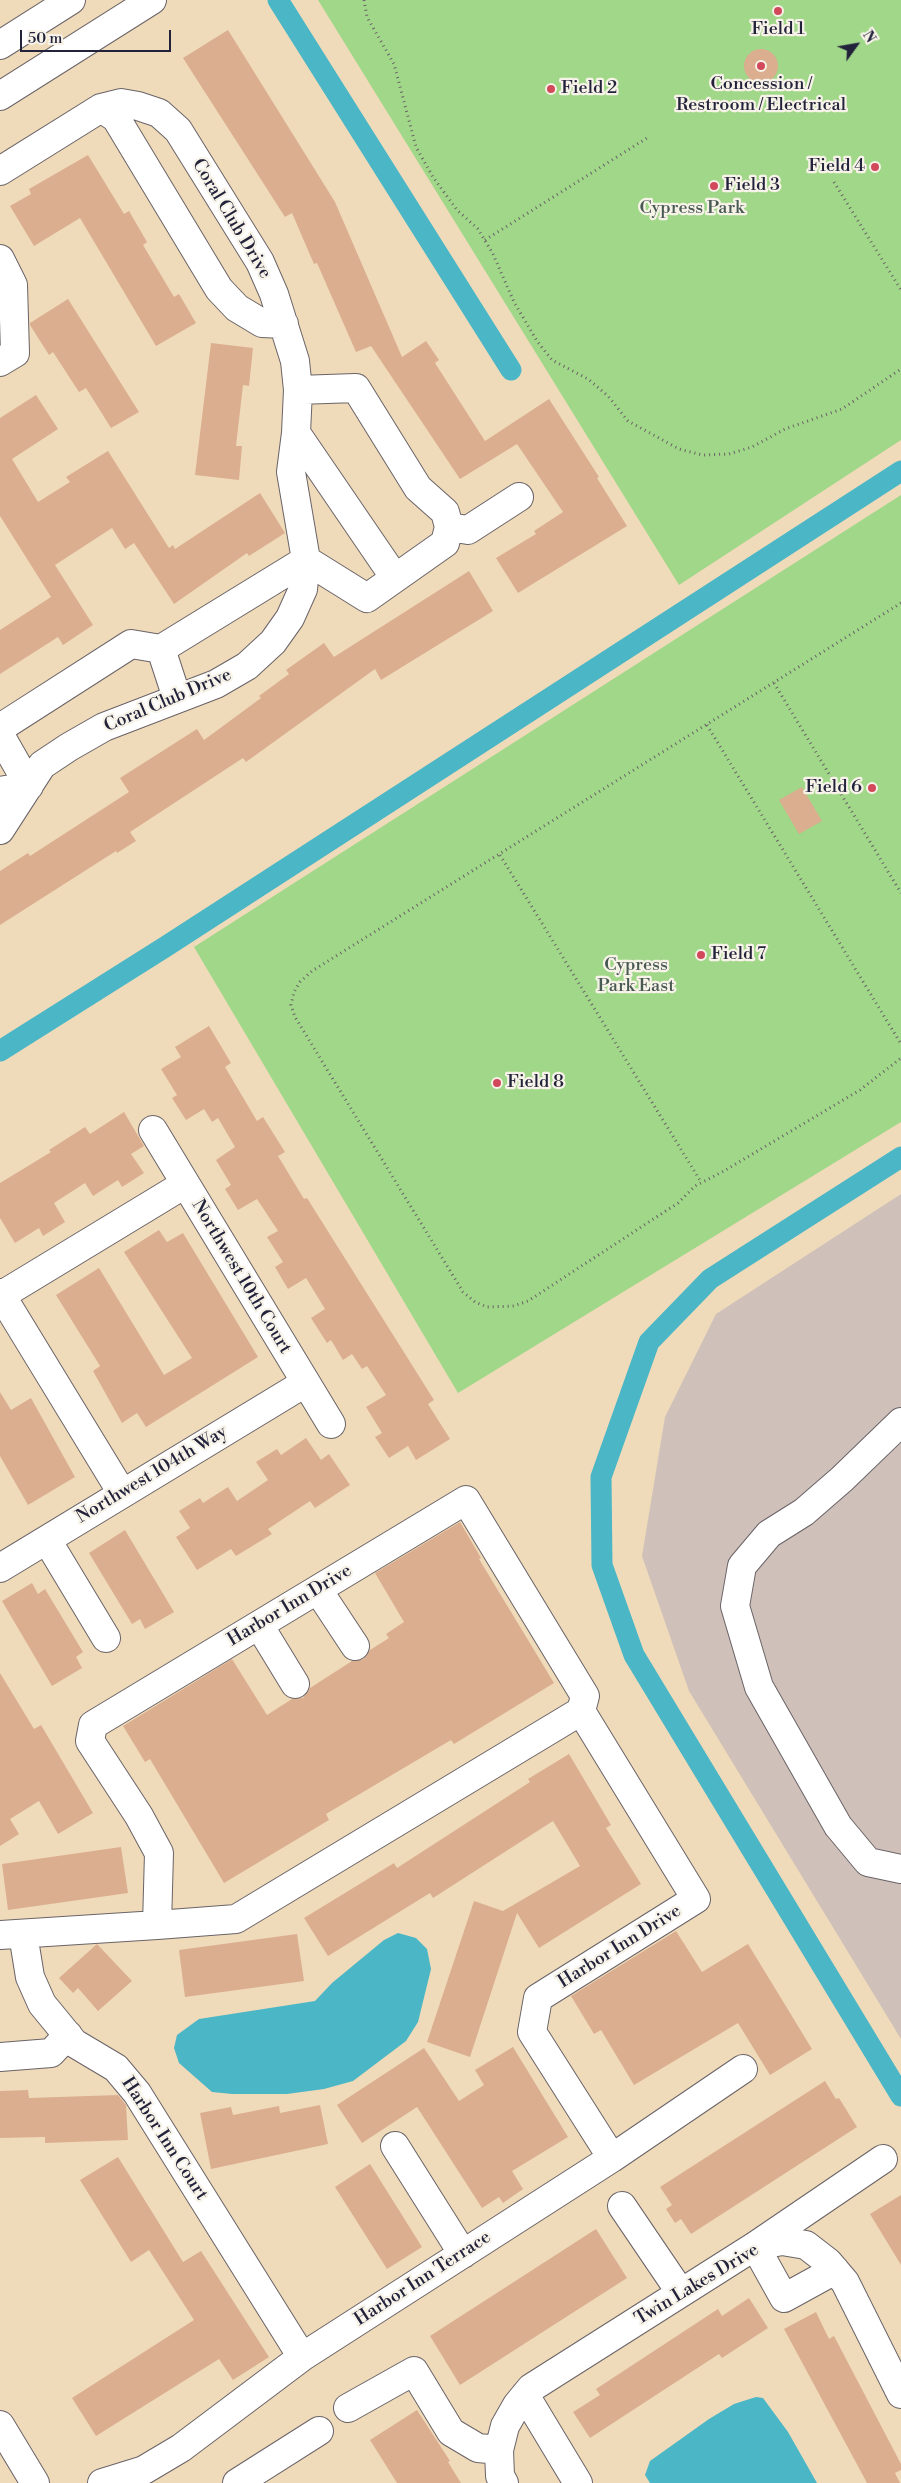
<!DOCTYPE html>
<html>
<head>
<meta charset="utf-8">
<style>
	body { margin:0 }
	#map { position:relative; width:901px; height:2483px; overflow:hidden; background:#efdbba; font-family:"Libre Bodoni",serif }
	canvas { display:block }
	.north { position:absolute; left:831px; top:20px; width:50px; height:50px; -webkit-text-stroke:4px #f7f3e8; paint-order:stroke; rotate:58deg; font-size:14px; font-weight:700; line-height:20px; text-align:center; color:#22223b }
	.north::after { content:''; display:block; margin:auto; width:18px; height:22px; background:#22223b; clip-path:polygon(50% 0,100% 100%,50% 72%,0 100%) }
	.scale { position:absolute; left:20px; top:30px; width:151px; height:22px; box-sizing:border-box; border:2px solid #22223b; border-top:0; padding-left:6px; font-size:15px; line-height:18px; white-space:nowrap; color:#22223b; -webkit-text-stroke:4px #f7f3e8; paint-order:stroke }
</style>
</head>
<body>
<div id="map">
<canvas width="901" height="2483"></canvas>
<div class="north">N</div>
<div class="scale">50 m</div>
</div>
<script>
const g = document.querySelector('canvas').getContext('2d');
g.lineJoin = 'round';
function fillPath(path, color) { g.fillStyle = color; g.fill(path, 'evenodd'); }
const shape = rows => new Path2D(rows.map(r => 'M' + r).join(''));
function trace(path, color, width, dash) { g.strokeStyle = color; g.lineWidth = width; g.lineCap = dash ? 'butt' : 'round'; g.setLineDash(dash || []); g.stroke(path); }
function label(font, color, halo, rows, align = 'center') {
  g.font = font + ' "Libre Bodoni",serif'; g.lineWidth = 4.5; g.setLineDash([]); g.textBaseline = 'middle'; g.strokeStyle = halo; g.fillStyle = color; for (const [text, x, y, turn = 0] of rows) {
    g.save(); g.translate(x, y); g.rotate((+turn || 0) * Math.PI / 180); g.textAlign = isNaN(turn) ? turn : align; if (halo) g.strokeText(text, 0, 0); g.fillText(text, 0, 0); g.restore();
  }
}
const industrial = shape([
	[901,1194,901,2039,689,1691,642,1556,665,1417,716,1314]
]);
const green = shape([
	[318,0,901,0,901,440,679,585],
	[901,495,901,1122,458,1393,194,947]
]);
const water = shape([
	[398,1933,416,1938,427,1949,431,1969,418,2022,406,2041,353,2081,324,2089,287,2094,232,2094,212,2092,179,2063,174,2048,177,2035,199,2019,315,2001,332,1983,384,1940],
	[756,2397,763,2398,788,2432,817,2483,650,2483,645,2475,650,2461,709,2419,734,2404]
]);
const canal = shape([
	[278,0,511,370],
	[0,1051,165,947,901,471],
	[901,1157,710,1279,649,1342,601,1477,602,1565,634,1655,901,2096]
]);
const building = shape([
	[228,30,335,202,402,357,426,341,439,360,435,363,485,441,549,399,599,477,597,478,627,526,518,593,496,558,536,534,534,531,563,512,517,444,460,479,371,346,356,352,317,263,314,264,292,213,285,217,183,58],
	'744 66a17 17 0 1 1 34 0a17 17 0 1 1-34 0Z',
	[88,155,124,214,129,211,147,242,143,245,174,297,179,294,196,323,156,346,80,218,34,246,10,206,31,194,29,189],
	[68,299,139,412,111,428,86,388,79,392,53,352,49,355,30,325,30,323],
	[211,343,253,348,249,386,243,385,236,446,242,446,239,480,195,475],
	[36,395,58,429,12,459,38,502,70,482,66,477,108,451,169,548,173,545,175,549,260,493,285,533,249,556,247,553,174,604,134,543,125,549,112,528,55,565,93,625,63,645,58,637,0,674,0,630,51,597,0,516,0,418],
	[469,571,493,611,381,680,375,669,246,762,243,758,130,832,136,841,117,853,116,851,0,925,0,871,28,853,30,856,129,792,120,778,197,729,204,740,261,698,259,696,289,674,286,670,324,643,334,657],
	[802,787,822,821,799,834,779,800],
	[209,1026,231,1063,225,1067,257,1121,263,1117,285,1152,278,1156,304,1199,307,1198,434,1400,428,1404,450,1439,416,1460,408,1446,389,1458,375,1437,382,1433,366,1407,386,1395,367,1366,362,1369,352,1354,343,1360,331,1340,327,1343,311,1318,325,1309,306,1278,288,1289,275,1267,283,1262,267,1237,278,1231,257,1199,238,1210,225,1189,231,1185,216,1160,235,1147,218,1118,212,1122,204,1109,186,1120,172,1098,177,1095,161,1069,181,1057,175,1047],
	[124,1112,144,1146,131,1154,144,1173,122,1187,118,1180,93,1196,85,1183,54,1203,65,1222,43,1236,39,1228,15,1243,0,1218,0,1183,51,1152,49,1150,85,1127,90,1134],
	[159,1230,167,1242,183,1233,258,1357,146,1427,137,1413,122,1423,93,1371,100,1366,56,1295,99,1268,164,1375,192,1358,124,1252],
	[0,1392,11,1410,31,1398,75,1477,28,1505,0,1456],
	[306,1438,321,1460,329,1454,350,1485,315,1508,310,1501,268,1529,272,1534,236,1556,231,1549,197,1570,176,1537,190,1528,179,1511,200,1498,203,1503,228,1487,237,1501,268,1480,256,1462,277,1449,281,1455],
	[460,1522,481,1558,479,1559,554,1683,454,1744,451,1740,326,1814,329,1820,224,1883,150,1759,145,1762,123,1726,232,1659,267,1715,292,1699,303,1698,310,1688,352,1661,364,1659,370,1650,389,1638,386,1634,404,1622,375,1573],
	[125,1530,174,1612,145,1629,140,1619,132,1624,89,1553],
	[32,1583,38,1594,45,1589,83,1652,76,1657,82,1668,52,1686,2,1601],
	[0,1673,34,1729,41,1725,93,1813,58,1834,39,1801,10,1819,19,1834,0,1846],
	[569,1754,611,1825,606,1828,641,1884,539,1948,517,1913,470,2057,427,2042,474,1901,503,1911,580,1866,553,1821,433,1898,430,1893,328,1956,304,1918,394,1863,397,1868,530,1782,528,1779],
	[121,1847,128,1893,8,1910,2,1864],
	[676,1931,702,1972,748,1944,812,2049,770,2075,738,2023,634,2085,601,2030,594,2034,571,1996],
	[297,1934,304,1981,185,1997,179,1950],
	[97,1944,132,1981,98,2011,78,1988,73,1993,59,1978],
	[513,2047,568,2137,512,2171,523,2189,503,2203,499,2197,482,2208,417,2107,362,2143,337,2105,424,2048,459,2101,484,2085,475,2070],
	[825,2081,836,2099,839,2098,857,2127,691,2234,681,2219,675,2223,666,2209,672,2205,660,2187],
	[28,2090,29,2098,118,2095,126,2105,128,2140,45,2143,45,2137,0,2138,0,2091],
	[320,2105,328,2144,211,2169,200,2113,231,2107,233,2115,279,2106,280,2113],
	[118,2157,183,2262,201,2251,269,2357,233,2380,219,2359,96,2436,72,2398,194,2320,149,2250,131,2262,80,2180],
	[370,2164,422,2247,387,2269,335,2187],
	[901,2195,901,2265,870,2214],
	[596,2229,627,2278,460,2385,430,2336],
	[749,2298,768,2328,722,2358,719,2354,590,2438,573,2412,600,2395,596,2389,718,2309,722,2316],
	[816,2312,829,2339,834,2336,901,2464,901,2470,895,2473,900,2483,867,2483,784,2329],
	[417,2410,450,2461,448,2462,461,2483,397,2483,370,2440]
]);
const path = shape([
	[364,0,367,17,394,64,416,147,433,177,457,210,478,229,493,254,514,302,537,341,552,360,588,379,608,396,628,421,679,449,702,455,729,454,752,447,785,429,842,409,901,369],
	[834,182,901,290],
	[485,240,647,138],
	[901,603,312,971,300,982,294,992,291,1005,295,1017,463,1292,475,1302,487,1307,514,1306,528,1301,678,1203,695,1186,724,1171,860,1090,901,1058],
	[774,683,901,893],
	[707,725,901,1044],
	[500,855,701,1182]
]);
const minor = shape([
	[101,108,116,118,219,289,237,308,262,323,284,324],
	[0,171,101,108,121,103,138,106,159,113,178,130,260,262,274,294,295,361,298,390,296,433,291,472,306,560,303,589,290,618,273,642,247,666,216,684,104,727,69,747,42,765,0,830],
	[0,259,13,285,15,353,0,362],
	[296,433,395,578],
	[449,527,468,530,519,497],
	[161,649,177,698],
	[0,728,131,644,161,649,306,560,367,598,445,543,449,527,445,512,418,488,356,388,298,390],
	[0,735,29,786,0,791],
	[153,1130,331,1424],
	[0,1293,122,1493],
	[2,1295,185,1184],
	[901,1422,842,1479,804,1512,769,1534,742,1566,735,1606,759,1687,838,1826,868,1862,901,1869],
	[47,1540,106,1638],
	[0,1568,305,1383],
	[318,1590,355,1646],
	[259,1625,295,1684],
	[581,1711,696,1899,538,1998,532,2032,612,2158],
	[23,1934,30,1977,42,2004,74,2043,116,2068,137,2093,302,2357],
	[0,1935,157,1925,236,1919,581,1711,585,1696,466,1500,93,1725,90,1741,139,1816,159,1853,157,1925],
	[0,2057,51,2053,68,2035],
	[395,2146,463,2254],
	[622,2206,681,2293],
	[835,2270,784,2298,755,2246,883,2159],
	[525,2395,578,2483],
	[348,2408,414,2371,451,2432,478,2448,499,2450],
	[102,2483,144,2470,181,2448,302,2357,612,2158,743,2069],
	[237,2483,319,2431],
	[504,2483,500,2476,499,2450,505,2426,517,2405,531,2388,755,2246,782,2241,806,2245,828,2262,845,2282,901,2394]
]);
const major = shape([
	[0,45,71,0],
	[0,96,152,0],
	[0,2425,35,2483]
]);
const markers = [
	[778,11,5,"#d1495b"],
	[761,66,5,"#d1495b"],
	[551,89,5,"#d1495b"],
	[875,167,5,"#d1495b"],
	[714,186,5,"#d1495b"],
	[872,788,5,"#d1495b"],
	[701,955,5,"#d1495b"],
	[497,1083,5,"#d1495b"]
];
const poiNames = [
	["Field 1",778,30,"center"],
	["Concession /",761,85,"center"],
	["Restroom / Electrical",761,106,"center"],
	["Field 2",561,89],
	["Field 4",865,167,"right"],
	["Field 3",724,186],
	["Field 6",862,788,"right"],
	["Field 7",711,955],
	["Field 8",507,1083]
];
const parkNames = [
	["Cypress Park",692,209],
	["Cypress",636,966],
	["Park East",636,987]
];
const streetNames = [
	["Coral Club Drive",231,219,59],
	["Coral Club Drive",168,701,-23],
	["Northwest 10th Court",241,1277,59],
	["Northwest 104th Way",152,1475,-31],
	["Harbor Inn Drive",290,1606,-31],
	["Harbor Inn Drive",620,1947,-32],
	["Harbor Inn Court",164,2139,57],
	["Harbor Inn Terrace",423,2279,-33],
	["Twin Lakes Drive",697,2285,-31]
];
fillPath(industrial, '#cfc0ba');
fillPath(green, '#a0d788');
fillPath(water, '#4ab6c6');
trace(canal, '#4ab6c6', 21);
fillPath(building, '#dbae8f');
trace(minor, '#6a6367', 30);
trace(major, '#6a6367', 30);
trace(path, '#6a6367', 3, [1, 4]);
trace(minor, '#fff', 28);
trace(major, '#fff', 28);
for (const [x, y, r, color] of markers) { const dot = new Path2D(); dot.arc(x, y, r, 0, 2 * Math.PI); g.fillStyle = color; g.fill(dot); trace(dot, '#f7f3e8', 2); }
label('18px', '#22223b', '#f7f3e8', poiNames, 'left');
label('18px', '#485852', '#f7f3e8', parkNames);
label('18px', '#22223b', '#f7f3e8', streetNames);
</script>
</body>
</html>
